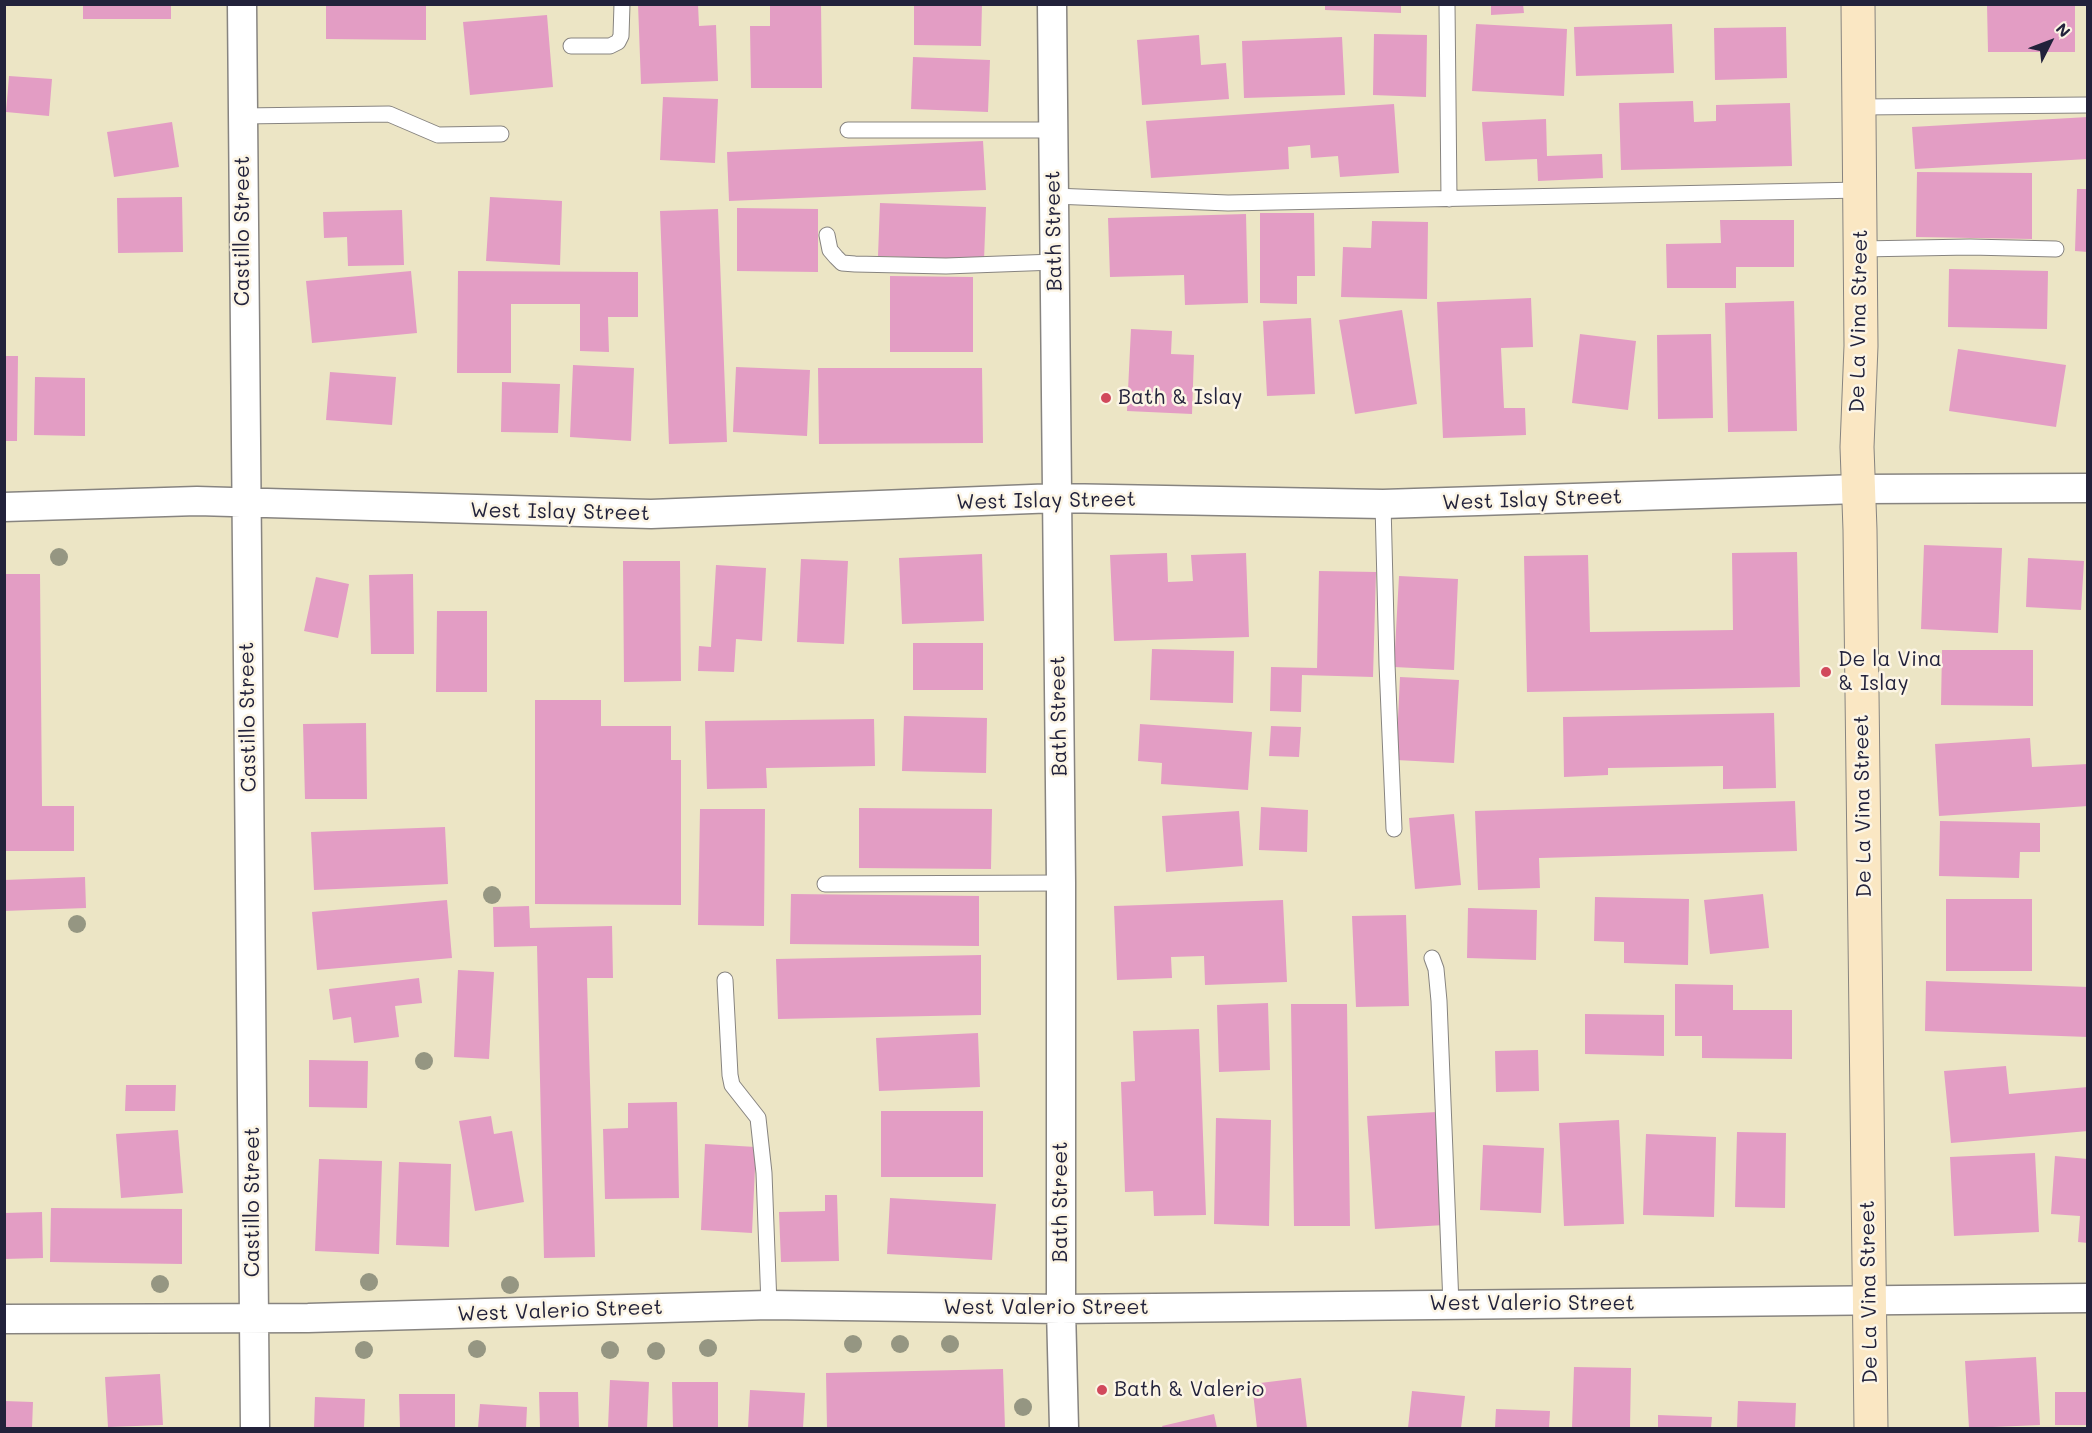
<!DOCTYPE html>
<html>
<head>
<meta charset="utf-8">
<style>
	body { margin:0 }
	#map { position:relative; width:2092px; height:1433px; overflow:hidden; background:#ece5c5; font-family:Mali,sans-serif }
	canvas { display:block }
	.frame { position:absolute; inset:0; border:6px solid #22223b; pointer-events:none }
	.north { position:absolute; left:2020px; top:12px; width:60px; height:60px; -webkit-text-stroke:4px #fcf5e5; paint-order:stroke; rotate:48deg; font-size:16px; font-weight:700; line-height:24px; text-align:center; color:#22223b }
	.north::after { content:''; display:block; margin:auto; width:21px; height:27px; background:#22223b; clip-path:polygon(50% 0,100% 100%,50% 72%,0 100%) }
</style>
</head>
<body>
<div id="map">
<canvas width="2092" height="1433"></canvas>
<div class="frame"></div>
<div class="north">N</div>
</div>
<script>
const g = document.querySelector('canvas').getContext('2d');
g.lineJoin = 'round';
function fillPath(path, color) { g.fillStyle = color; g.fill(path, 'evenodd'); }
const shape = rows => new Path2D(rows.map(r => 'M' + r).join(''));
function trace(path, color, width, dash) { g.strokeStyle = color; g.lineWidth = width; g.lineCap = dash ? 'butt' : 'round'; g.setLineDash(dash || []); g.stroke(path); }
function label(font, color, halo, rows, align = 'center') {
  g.font = font + ' Mali,sans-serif'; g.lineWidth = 5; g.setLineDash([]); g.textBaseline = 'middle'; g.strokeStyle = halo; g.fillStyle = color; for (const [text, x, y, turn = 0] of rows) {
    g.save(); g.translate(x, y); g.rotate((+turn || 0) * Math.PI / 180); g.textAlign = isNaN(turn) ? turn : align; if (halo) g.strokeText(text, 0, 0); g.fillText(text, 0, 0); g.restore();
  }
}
const building = shape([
	[83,4,171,4,171,19,83,19],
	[326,4,426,4,426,40,326,39],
	[638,4,698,4,699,26,716,25,718,81,641,84],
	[770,4,821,4,822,88,751,88,750,26,770,26],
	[914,4,982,4,981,46,914,45],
	[1325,4,1401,4,1401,13,1325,10],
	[1491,4,1523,4,1524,13,1491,15],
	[1987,4,2075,4,2075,52,1988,52],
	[547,15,553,87,470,95,463,22],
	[1476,24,1567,29,1564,96,1472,91],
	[1672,24,1674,73,1576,76,1574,27],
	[1786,27,1787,78,1715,80,1714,28],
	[1374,34,1427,35,1426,97,1373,95],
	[1199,35,1201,65,1226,63,1229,99,1142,105,1137,40],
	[1342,37,1345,95,1244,98,1242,41],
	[913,57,990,60,988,112,911,109],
	[9,76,52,79,49,116,6,112],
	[663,97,718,99,715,163,660,160],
	[1693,101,1694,122,1716,121,1716,105,1790,103,1792,166,1621,170,1619,103],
	[1394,104,1399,173,1340,177,1338,156,1311,158,1310,145,1288,147,1289,169,1151,178,1146,121],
	[2088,117,2088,159,1915,169,1912,127],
	[1546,119,1547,156,1602,154,1603,178,1538,181,1537,159,1485,161,1482,122],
	[172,122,179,167,114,177,107,132],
	[983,141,986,190,729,201,727,152],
	[1917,172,2032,173,2032,239,1916,237],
	[2077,189,2088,189,2088,252,2075,251],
	[182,197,183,252,118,253,117,198],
	[490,197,562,201,560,265,486,261],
	[880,203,986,207,984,260,878,256],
	[737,208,818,209,818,272,737,271],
	[718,209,727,442,669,444,660,211],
	[402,210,404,265,348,266,347,237,324,238,323,212],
	[1260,213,1314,213,1315,276,1297,276,1297,304,1260,303],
	[1246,214,1248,303,1185,305,1184,275,1110,277,1108,218],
	[1720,220,1794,220,1794,267,1736,267,1736,288,1667,288,1666,244,1721,243],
	[1372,221,1428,222,1427,299,1341,297,1343,247,1371,248],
	[1949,269,2048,271,2047,329,1948,327],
	[411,271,417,333,312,343,306,281],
	[458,271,638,272,638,317,608,317,609,352,580,351,580,304,511,304,511,373,457,373],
	[890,276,973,277,973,352,890,352],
	[1531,298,1533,347,1501,348,1504,408,1525,408,1526,435,1443,438,1437,302],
	[1794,301,1797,431,1728,432,1725,303],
	[1402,310,1417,404,1355,414,1339,320],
	[1311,318,1315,394,1267,396,1263,321],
	[1131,329,1172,331,1171,354,1194,355,1192,414,1127,411],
	[1580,334,1636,341,1628,410,1572,403],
	[1711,334,1713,418,1658,419,1657,335],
	[1958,349,2066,365,2056,427,1949,411],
	[4,356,18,356,17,441,4,441],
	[573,365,634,368,631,441,570,437],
	[736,367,810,370,807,436,733,432],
	[818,368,982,368,983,443,819,444],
	[330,372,396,377,392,425,326,420],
	[35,377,85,378,85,436,34,435],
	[502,382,560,384,558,433,501,432],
	[1924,545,2002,548,1998,633,1921,629],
	[1797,552,1800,687,1527,692,1524,556,1588,555,1590,632,1733,630,1732,553],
	[1167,553,1168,582,1193,581,1191,555,1246,553,1249,637,1114,641,1110,555],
	[982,554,984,621,902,624,899,558],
	[2028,558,2084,561,2081,610,2026,607],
	[801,559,848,561,844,644,797,642],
	[623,561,680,561,681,681,624,682],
	[716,565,766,568,762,641,736,639,734,672,698,671,699,646,711,647],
	[1319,571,1376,572,1373,677,1302,675,1301,712,1270,711,1271,667,1317,668],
	[4,574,40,574,42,806,74,806,74,851,4,851],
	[413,574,414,654,371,654,369,575],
	[1399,576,1458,579,1454,670,1394,667],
	[316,577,349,584,338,638,304,631],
	[437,611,487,611,487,692,436,692],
	[913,643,983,643,983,690,913,690],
	[1152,649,1234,651,1233,703,1150,700],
	[1942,650,2033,650,2033,706,1941,705],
	[1400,677,1459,680,1454,763,1396,760],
	[535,700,601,700,601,726,671,726,671,760,681,760,681,905,535,904],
	[1774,713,1776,788,1723,789,1723,766,1608,768,1608,775,1564,777,1563,717],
	[904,716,987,718,986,773,902,771],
	[874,719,875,766,766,768,767,788,707,789,705,721],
	[366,723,367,799,305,799,303,724],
	[1140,724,1252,732,1248,790,1161,784,1162,763,1138,761],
	[1271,726,1301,727,1299,757,1269,756],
	[2030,738,2032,767,2088,764,2088,806,1939,816,1935,744],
	[1795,801,1797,851,1539,858,1540,888,1478,890,1475,811],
	[1261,807,1308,810,1307,852,1259,850],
	[859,808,992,809,991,869,859,868],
	[700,809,765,809,764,926,698,925],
	[1239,811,1243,866,1166,872,1162,816],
	[1454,814,1461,885,1415,889,1409,818],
	[1940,821,2040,823,2040,852,2020,852,2019,878,1939,876],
	[445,827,448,884,314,890,311,832],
	[85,877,86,908,4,911,4,880],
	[791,894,979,896,979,946,790,944],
	[1763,894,1769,948,1710,954,1704,900],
	[1595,897,1689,899,1688,965,1624,963,1624,942,1594,941],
	[1946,899,2032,899,2032,971,1946,971],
	[447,900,452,958,317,970,312,912],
	[1283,900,1287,982,1205,985,1204,956,1171,957,1172,978,1117,980,1114,906],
	[529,906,530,928,612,926,613,978,587,978,595,1257,544,1258,537,946,494,947,493,907],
	[1468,908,1537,910,1536,960,1467,958],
	[1406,915,1409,1006,1356,1007,1352,916],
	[981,955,981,1015,778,1019,776,959],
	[458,970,494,972,489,1059,454,1057],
	[419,978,422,1003,395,1006,399,1037,354,1043,351,1017,333,1020,329,989],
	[1926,981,2088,987,2088,1037,1925,1031],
	[1675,984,1733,985,1733,1010,1792,1010,1792,1059,1702,1058,1702,1036,1675,1036],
	[1268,1003,1270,1070,1219,1072,1217,1005],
	[1291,1004,1347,1004,1350,1226,1294,1226],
	[1585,1014,1664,1015,1664,1056,1585,1054],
	[1199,1029,1206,1215,1154,1216,1153,1191,1125,1192,1121,1082,1135,1081,1133,1031],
	[978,1033,980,1087,879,1091,876,1038],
	[1538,1050,1539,1091,1496,1092,1495,1051],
	[309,1060,368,1061,367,1108,309,1107],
	[2006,1066,2009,1094,2088,1087,2088,1131,1951,1143,1944,1071],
	[126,1085,176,1085,175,1111,125,1111],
	[677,1102,679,1198,605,1199,603,1129,628,1128,628,1103],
	[881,1111,983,1111,983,1177,881,1177],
	[1437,1112,1445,1225,1375,1229,1367,1116],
	[491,1116,494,1134,512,1131,524,1202,475,1211,459,1121],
	[1216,1118,1271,1120,1269,1226,1214,1224],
	[1619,1120,1624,1224,1564,1226,1559,1123],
	[178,1130,183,1193,121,1198,116,1134],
	[1737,1132,1786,1133,1785,1208,1735,1207],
	[1646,1134,1716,1137,1714,1217,1643,1215],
	[705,1144,756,1147,752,1233,701,1230],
	[1483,1145,1544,1148,1541,1213,1480,1210],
	[2035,1153,2039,1232,1954,1236,1950,1157],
	[2055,1156,2088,1159,2088,1243,2078,1242,2080,1216,2051,1214],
	[319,1159,382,1161,379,1254,315,1251],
	[399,1162,451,1164,449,1247,396,1245],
	[825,1195,837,1195,839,1261,781,1262,779,1212,825,1211],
	[890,1198,996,1204,992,1260,887,1254],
	[51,1208,182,1209,182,1264,50,1262],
	[42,1212,43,1258,4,1259,4,1213],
	[2036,1357,2040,1425,1969,1428,1965,1361],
	[1574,1367,1631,1368,1630,1428,1572,1428],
	[1003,1369,1005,1428,827,1428,826,1373],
	[160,1374,163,1425,108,1427,105,1377],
	[1301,1378,1307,1428,1257,1428,1252,1384],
	[610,1380,649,1382,647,1428,608,1428],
	[672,1382,718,1382,718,1428,673,1428],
	[750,1390,805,1393,803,1428,748,1428],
	[1412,1391,1465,1396,1461,1428,1408,1428],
	[539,1392,578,1392,579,1428,540,1428],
	[2055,1392,2088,1392,2088,1425,2055,1425],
	[399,1394,455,1394,455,1428,400,1428],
	[315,1397,365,1399,364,1428,314,1428],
	[4,1401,33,1402,32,1428,4,1428],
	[1738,1401,1796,1403,1795,1428,1737,1428],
	[480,1404,527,1407,526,1428,478,1428],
	[1496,1409,1550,1411,1549,1428,1495,1428],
	[1214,1414,1217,1428,1163,1428,1162,1426],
	[1658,1415,1712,1417,1711,1428,1658,1428]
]);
const lane = shape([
	[1447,4,1449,199],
	[571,46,610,46,618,42,621,36,622,4],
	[1860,107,2088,105],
	[242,116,389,114,438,135,501,134],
	[848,130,1053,130],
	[1054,196,1228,203,1860,190],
	[827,235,830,250,836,257,842,263,855,264,946,266,1055,262],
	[1861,249,1970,247,2056,249],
	[1383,504,1387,664,1394,829],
	[825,884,1061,883],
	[1432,958,1436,969,1439,1001,1451,1305],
	[725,980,730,1075,732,1085,758,1118,764,1173,769,1305]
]);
const street = shape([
	[242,4,255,1428],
	[1052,4,1061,883,1061,1309,1064,1428],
	[4,507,197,501,651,514,1057,498,1383,504,1859,489,2088,488],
	[4,1319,308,1318,769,1305,1061,1309,2088,1298]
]);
const secondary = shape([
	[1858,4,1861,346,1857,447,1860,530,1871,1428]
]);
const trees = [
	[59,557],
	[492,895],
	[77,924],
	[424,1061],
	[369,1282],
	[160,1284],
	[510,1285],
	[853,1344],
	[900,1344],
	[950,1344],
	[708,1348],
	[477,1349],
	[364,1350],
	[610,1350],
	[656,1351],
	[1023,1407]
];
const markers = [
	[1106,398,6,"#d1495b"],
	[1826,672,6,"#d1495b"],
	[1102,1390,6,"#d1495b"]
];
const streetNames = [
	["Castillo Street",243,231,-90],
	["Bath Street",1054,231,-91],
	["De La Vina Street",1859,321,-89],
	["West Islay Street",1532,500,-2],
	["West Islay Street",1046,501,-1],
	["West Islay Street",560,512,1],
	["Bath Street",1059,716,-91],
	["Castillo Street",248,717,-91],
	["De La Vina Street",1863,806,-91],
	["Castillo Street",253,1202,-90],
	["Bath Street",1061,1202,-90],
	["De La Vina Street",1869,1292,-91],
	["West Valerio Street",1532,1304],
	["West Valerio Street",1046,1308],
	["West Valerio Street",560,1311,-2]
];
const poiNames = [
	["Bath & Islay",1118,398],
	["De la Vina",1838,660],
	["& Islay",1838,684],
	["Bath & Valerio",1114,1390]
];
fillPath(building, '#e39dc4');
trace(lane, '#878480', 17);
trace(street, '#878480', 31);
trace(secondary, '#878480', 35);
trace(lane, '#fff', 15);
trace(street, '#fff', 28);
trace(secondary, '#fae7c3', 33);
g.fillStyle = '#959682';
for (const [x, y] of trees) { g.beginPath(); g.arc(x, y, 9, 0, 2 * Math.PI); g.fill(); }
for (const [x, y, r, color] of markers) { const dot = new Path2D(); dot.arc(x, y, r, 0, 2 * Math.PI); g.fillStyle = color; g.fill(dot); trace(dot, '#fcf5e5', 2); }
label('21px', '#22223b', '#fcf5e5', streetNames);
label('21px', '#22223b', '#fcf5e5', poiNames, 'left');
</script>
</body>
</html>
